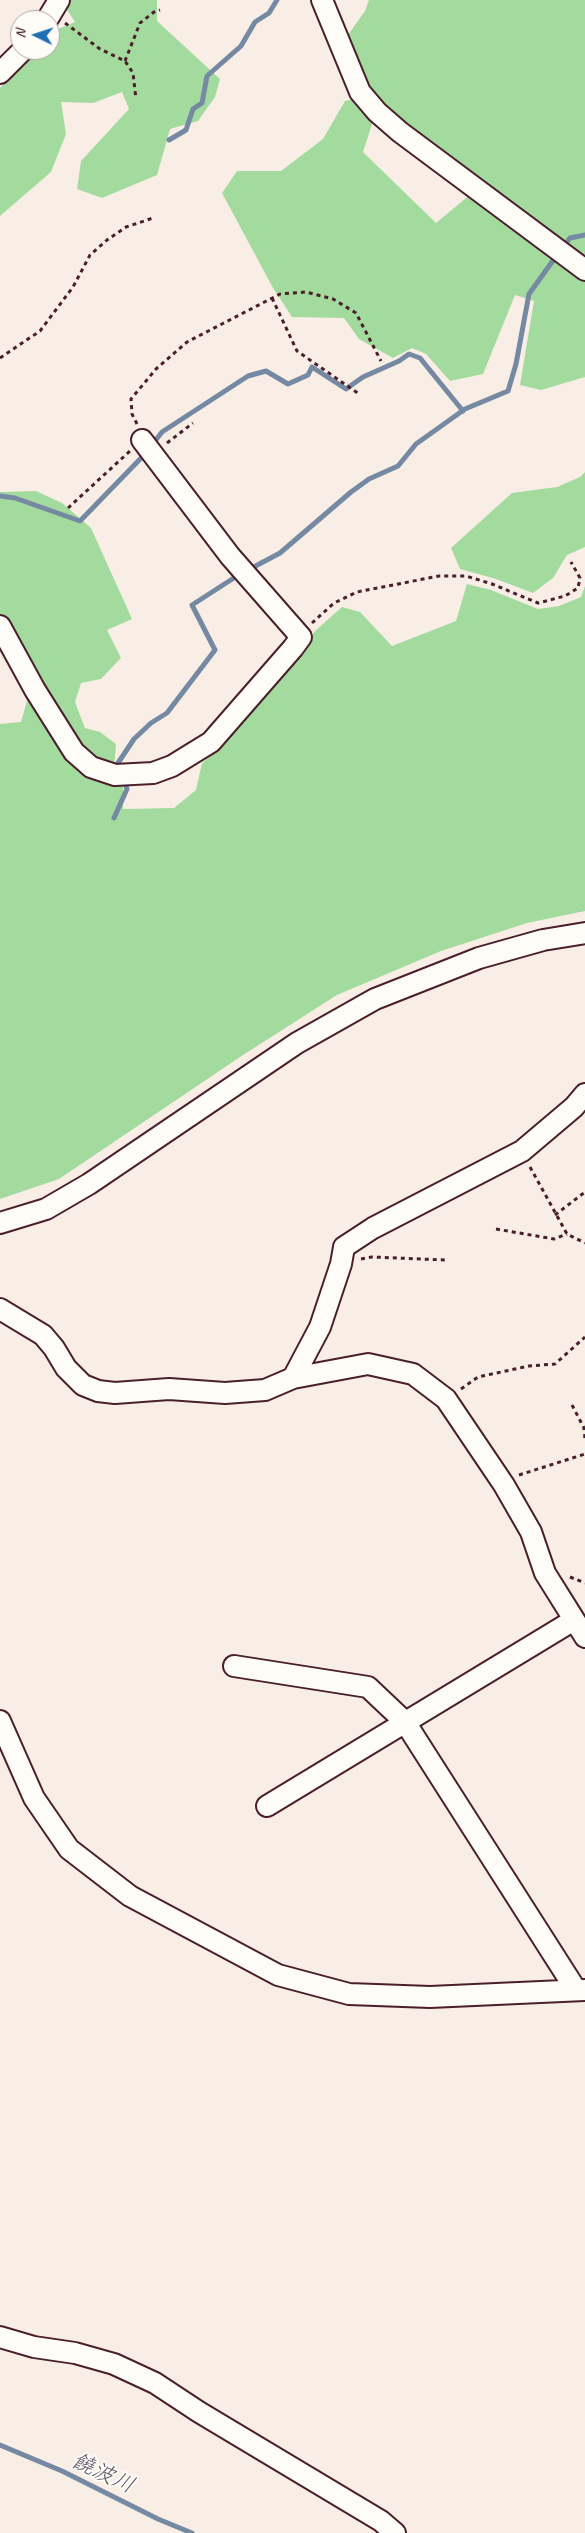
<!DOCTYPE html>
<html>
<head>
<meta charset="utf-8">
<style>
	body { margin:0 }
	#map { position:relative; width:585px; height:2533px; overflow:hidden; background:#f9eee5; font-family:Caveat,sans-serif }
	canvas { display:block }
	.north { position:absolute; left:10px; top:10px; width:50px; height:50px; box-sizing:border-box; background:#fdfcf7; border:1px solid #b5a4a5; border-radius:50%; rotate:274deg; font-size:14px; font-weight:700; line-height:20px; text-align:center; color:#4a1f2b }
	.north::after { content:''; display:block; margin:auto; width:18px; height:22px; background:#1f6fb2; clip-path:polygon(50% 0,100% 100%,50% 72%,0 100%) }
</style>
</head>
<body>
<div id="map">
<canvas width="585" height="2533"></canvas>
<div class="north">N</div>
</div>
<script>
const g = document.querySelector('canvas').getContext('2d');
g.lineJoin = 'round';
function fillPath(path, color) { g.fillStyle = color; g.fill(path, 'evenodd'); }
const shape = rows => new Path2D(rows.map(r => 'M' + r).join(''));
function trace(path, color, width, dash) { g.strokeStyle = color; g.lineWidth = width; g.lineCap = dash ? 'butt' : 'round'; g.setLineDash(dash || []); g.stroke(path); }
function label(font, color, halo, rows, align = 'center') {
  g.font = font + ' Caveat,"Klee One",sans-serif'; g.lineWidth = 4; g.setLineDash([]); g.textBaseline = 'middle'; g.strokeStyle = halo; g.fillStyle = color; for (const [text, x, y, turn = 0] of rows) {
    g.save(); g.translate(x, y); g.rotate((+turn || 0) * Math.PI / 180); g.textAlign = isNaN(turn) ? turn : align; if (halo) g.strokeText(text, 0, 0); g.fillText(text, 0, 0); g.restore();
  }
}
const green = shape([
	[69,0,157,0,157,21,220,79,215,97,198,121,170,129,157,175,102,198,77,189,81,161,129,109,122,92,93,103,61,102,66,134,51,172,0,216,0,88,35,50,50,50,51,32,75,22,66,8],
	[369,0,585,0,585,260,387,114,368,88,345,39,365,11],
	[357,98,373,121,363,152,436,223,471,194,585,277,585,377,541,390,520,385,534,301,515,295,483,374,450,381,426,354,412,348,393,358,359,339,344,318,292,317,273,288,222,193,237,171,281,171,323,139,345,101],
	[585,472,585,547,567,555,553,578,533,593,496,579,460,569,451,548,512,493,557,487,580,477],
	[36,491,62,503,91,528,132,619,107,630,121,658,101,679,81,683,75,702,85,728,100,732,116,744,114,768,92,762,0,616,0,492],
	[467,584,491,590,538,609,559,606,581,597,585,586,585,911,527,923,441,951,337,995,243,1055,59,1179,0,1199,0,724,21,722,29,694,76,764,123,782,123,809,174,808,196,790,202,763,223,746,316,630,342,607,360,612,392,646,456,621]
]);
const stream = shape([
	[169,140,186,130,193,109,202,103,207,76,241,46,255,22,269,13,277,0],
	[562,248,570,238,585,235],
	[151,446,162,432,248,376,266,371,288,384,308,375,312,367,346,389,363,377,399,361,409,354,420,358,463,411],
	[0,496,15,498,80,521,146,453],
	[248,570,280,553,351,492,369,479,398,466,416,444,465,409,508,391,516,364,529,294,557,255],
	[120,769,118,763,134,739,151,723,167,713,215,650,192,605,240,574],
	[114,818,127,789,124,780],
	[0,2445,62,2471,158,2519,192,2533]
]);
const path = shape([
	[65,23,100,49,125,61,133,73,136,99],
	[125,61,140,23,154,12,160,10],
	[272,298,297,351,359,394],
	[0,358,40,331,73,287,90,255,107,240,126,227,153,218],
	[137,424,132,414,131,399,156,369,187,342,280,294,306,292,333,299,356,313,381,361],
	[167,443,193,423],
	[68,508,130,451],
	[312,623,334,603,357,592,439,576,466,576,492,584,538,603,565,596,578,588,580,578,571,562],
	[530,1167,567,1234,585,1243],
	[555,1215,585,1192],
	[496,1229,554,1239,567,1234],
	[361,1259,372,1257,446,1260],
	[461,1389,478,1377,529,1366,555,1364,585,1337],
	[572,1405,584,1428,585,1439],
	[519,1475,585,1454],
	[570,1577,585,1583]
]);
const minor = shape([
	[322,0,360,92,377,112,400,132,585,270],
	[47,20,59,0],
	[0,73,23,50],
	[0,626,35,690,74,752,91,767,115,775,153,773,172,766,211,742,293,648,301,637,230,556,142,440],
	[0,1223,46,1209,89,1184,297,1043,375,999,479,958,543,940,585,933],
	[0,1309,43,1335,54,1348,66,1368,83,1385,98,1391,115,1393,169,1389,225,1393,265,1390,293,1378,368,1364,413,1374,446,1399,504,1485,531,1532,545,1573,585,1637],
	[293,1378,320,1327,341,1264,344,1247,373,1228,522,1151,574,1107,585,1094],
	[234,1666,368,1687,405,1722,576,1990],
	[0,1721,34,1798,69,1849,130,1896,278,1975,349,1994,430,1997,585,1990],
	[267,1806,574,1620],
	[0,2337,34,2347,75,2353,114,2364,155,2383,199,2412,381,2521,395,2533]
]);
const waterNames = [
	["饒波川",103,2474,25]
];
fillPath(green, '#a3db9f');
trace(stream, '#7589a2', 5);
trace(minor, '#4a1f2b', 24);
trace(path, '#4a1f2b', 3, [4, 4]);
trace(minor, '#fdfcf7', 20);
label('italic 22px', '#5f5467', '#fdfcf7', waterNames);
</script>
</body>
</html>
